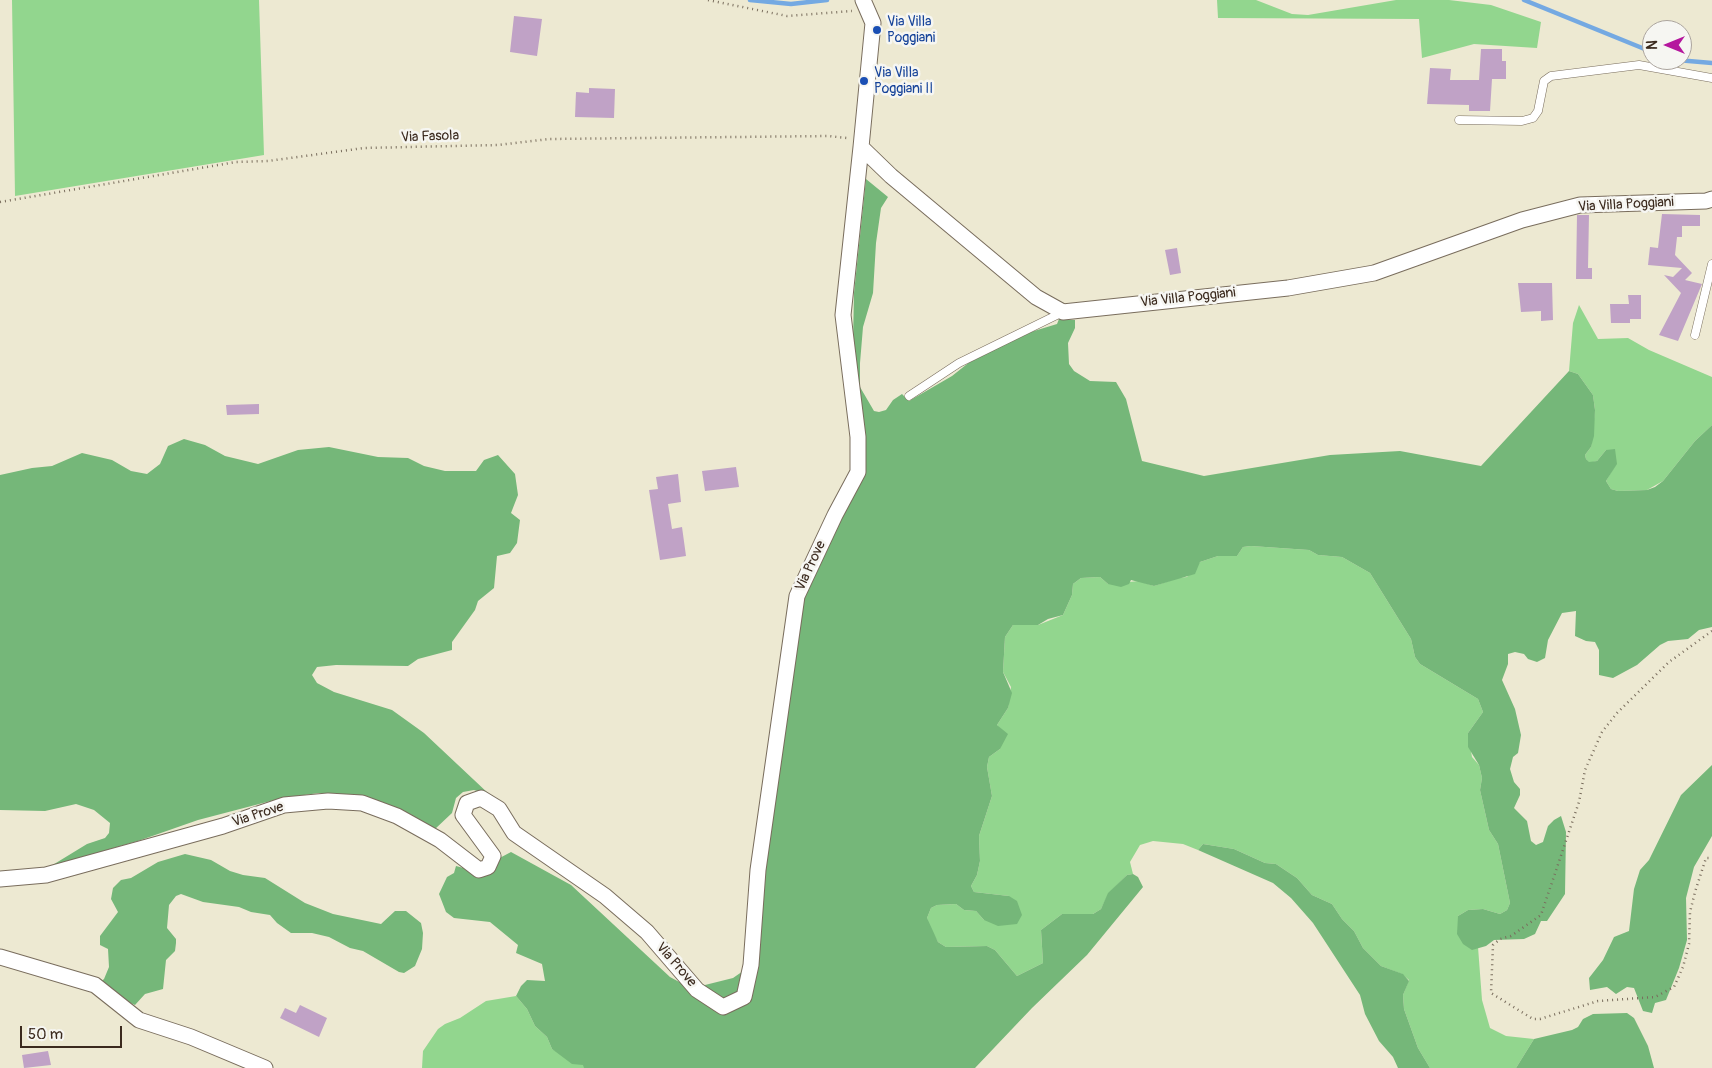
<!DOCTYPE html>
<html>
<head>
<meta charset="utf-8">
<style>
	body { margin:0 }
	#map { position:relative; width:1712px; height:1068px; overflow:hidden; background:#ede9d2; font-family:Pangolin,sans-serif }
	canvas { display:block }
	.north { position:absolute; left:1642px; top:20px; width:50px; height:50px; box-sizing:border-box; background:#f6f6f2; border:1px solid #aba49d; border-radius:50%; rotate:270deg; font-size:14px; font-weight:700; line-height:20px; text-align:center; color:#3b2a1e }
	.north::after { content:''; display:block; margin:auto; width:18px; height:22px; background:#b5179e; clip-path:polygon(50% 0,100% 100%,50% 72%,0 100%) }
	.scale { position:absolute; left:20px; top:1026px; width:102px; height:22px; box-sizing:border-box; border:2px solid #3b2a1e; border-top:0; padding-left:6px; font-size:15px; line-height:18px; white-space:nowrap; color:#3b2a1e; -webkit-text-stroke:4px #f6f6f2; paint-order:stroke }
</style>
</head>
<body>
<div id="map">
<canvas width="1712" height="1068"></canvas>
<div class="north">N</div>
<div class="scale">50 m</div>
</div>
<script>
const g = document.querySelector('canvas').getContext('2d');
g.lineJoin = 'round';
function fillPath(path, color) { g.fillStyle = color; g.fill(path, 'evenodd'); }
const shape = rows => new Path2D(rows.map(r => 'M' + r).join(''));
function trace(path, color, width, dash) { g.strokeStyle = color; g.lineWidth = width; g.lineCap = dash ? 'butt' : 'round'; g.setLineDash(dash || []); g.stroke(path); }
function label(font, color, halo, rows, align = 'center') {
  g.font = font + ' Pangolin,sans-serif'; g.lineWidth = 5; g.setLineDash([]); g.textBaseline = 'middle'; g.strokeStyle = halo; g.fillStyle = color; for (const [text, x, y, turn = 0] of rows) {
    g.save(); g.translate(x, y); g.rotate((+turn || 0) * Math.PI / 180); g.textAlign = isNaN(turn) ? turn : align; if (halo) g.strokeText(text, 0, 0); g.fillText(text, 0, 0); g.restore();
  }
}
const green = shape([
	[12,0,259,0,264,155,15,196],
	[1217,0,1256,0,1292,14,1308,15,1396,0,1449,0,1491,5,1541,22,1537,48,1474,44,1422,58,1419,19,1218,18],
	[1579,305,1598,339,1628,338,1649,350,1712,377,1712,425,1695,441,1663,481,1647,490,1618,491,1611,489,1606,481,1616,464,1606,450,1597,461,1589,463,1586,459,1585,455,1591,447,1595,410,1593,395,1578,374,1569,371,1573,323],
	[1251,546,1309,550,1318,555,1342,557,1370,573,1411,639,1415,657,1420,664,1478,699,1483,712,1468,733,1472,757,1479,765,1482,778,1480,790,1489,830,1498,844,1510,903,1507,910,1500,914,1483,909,1468,910,1458,916,1478,947,1482,1000,1490,1028,1506,1036,1534,1039,1516,1068,1430,1068,1418,1048,1404,1009,1403,995,1409,980,1402,974,1381,966,1363,948,1354,931,1342,919,1332,904,1312,895,1297,878,1276,864,1265,863,1234,849,1203,844,1198,850,1183,844,1153,841,1140,845,1130,862,1133,874,1127,875,1109,893,1101,909,1093,914,1062,914,1041,930,1043,963,1017,976,995,950,987,946,946,947,938,942,928,924,927,918,931,908,937,905,956,904,964,910,976,911,984,920,1009,896,974,892,971,886,977,875,980,861,979,836,992,796,987,767,989,757,1000,749,1001,730,997,725,1008,708,1011,687,1003,672,1005,637,1013,625,1038,625,1063,615,1072,595,1073,584,1081,578,1100,577,1108,584,1139,581,1154,586,1178,578,1187,577,1200,562,1218,556,1237,556,1243,547],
	[516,996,527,1009,535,1026,547,1037,552,1049,584,1065,584,1068,422,1068,423,1051,438,1029,445,1024,460,1018,486,1001]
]);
const forest = shape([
	[866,179,888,197,881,208,876,243,873,293,863,327,860,363,860,387,874,411,879,412,886,410,893,400,902,394,909,401,952,376,976,357,1011,338,1057,324,1059,319,1075,320,1075,328,1068,343,1069,364,1074,371,1090,381,1116,382,1126,399,1142,461,1204,476,1330,455,1400,451,1481,466,1569,371,1578,374,1593,395,1595,410,1594,436,1591,447,1585,455,1586,459,1589,462,1597,461,1606,450,1615,449,1617,464,1606,481,1611,489,1618,491,1647,490,1655,487,1663,481,1695,441,1712,425,1712,627,1699,630,1688,639,1668,641,1660,645,1637,665,1613,678,1599,675,1599,650,1595,642,1586,641,1575,636,1576,611,1562,613,1548,640,1545,658,1537,662,1528,659,1524,654,1515,652,1508,654,1508,664,1502,680,1515,709,1521,735,1518,753,1513,757,1510,769,1514,782,1520,789,1520,795,1514,808,1527,821,1531,841,1536,845,1543,842,1548,826,1554,820,1561,816,1566,832,1565,894,1547,921,1541,921,1535,934,1524,939,1494,940,1486,946,1472,950,1463,944,1457,934,1458,916,1468,910,1483,909,1500,914,1507,910,1510,903,1498,844,1489,830,1480,790,1482,778,1479,765,1468,747,1468,733,1483,712,1478,699,1420,664,1415,657,1411,639,1370,573,1342,557,1318,555,1309,550,1251,546,1243,547,1237,556,1218,556,1200,562,1195,574,1154,586,1131,580,1129,584,1121,587,1108,584,1100,577,1081,578,1073,584,1072,595,1063,615,1048,619,1038,625,1013,625,1005,637,1003,672,1012,693,1008,708,997,725,1008,734,1000,749,989,757,987,767,992,796,979,836,980,861,977,875,971,886,974,892,1009,896,1017,901,1022,915,1017,924,998,926,984,920,976,911,964,910,956,904,937,905,931,908,927,918,938,942,946,947,987,946,995,950,1017,976,1043,963,1041,930,1062,914,1093,914,1101,909,1108,893,1127,875,1133,874,1138,877,1143,887,1087,955,1032,1008,975,1068,584,1068,583,1065,572,1064,552,1049,547,1037,535,1026,527,1009,516,996,521,986,527,980,545,981,542,964,516,953,518,945,490,922,454,918,446,912,439,894,447,877,454,873,456,866,475,871,511,852,571,885,670,977,683,984,701,986,733,978,746,969,797,587,850,488,854,293],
	[184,439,205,445,225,456,258,464,298,450,329,447,378,457,408,458,424,466,445,471,476,471,484,460,498,455,515,474,518,495,511,513,520,520,517,543,510,553,497,556,494,588,478,601,475,610,452,642,452,650,418,659,408,666,336,665,317,667,312,675,317,683,334,692,392,710,424,733,490,795,474,790,463,792,456,798,452,813,434,830,350,796,319,793,282,798,198,820,138,841,51,866,87,844,105,838,109,833,110,823,94,810,76,804,45,811,0,810,0,475,32,468,52,466,82,453,112,460,131,471,147,474,160,464,168,446],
	[1712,765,1712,836,1694,867,1686,898,1687,940,1679,968,1666,1000,1655,1003,1652,1013,1643,1011,1634,988,1627,987,1616,994,1607,987,1590,990,1589,978,1603,960,1614,937,1629,931,1634,889,1640,870,1649,860,1681,795],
	[1203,844,1234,849,1265,863,1276,864,1297,878,1312,895,1332,904,1342,919,1354,931,1363,948,1381,966,1403,974,1409,981,1403,995,1404,1009,1418,1048,1430,1068,1398,1068,1393,1057,1379,1041,1365,1014,1360,995,1313,923,1291,898,1273,883,1198,850],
	[185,854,211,860,230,871,243,875,265,878,305,903,333,914,381,924,395,911,406,911,421,923,423,933,422,949,415,966,404,973,399,972,363,951,350,948,329,937,312,933,291,933,277,923,270,915,251,912,239,907,203,902,181,894,176,896,169,905,167,928,176,939,176,943,175,951,166,960,163,989,145,994,135,1005,117,997,97,985,104,979,109,967,108,949,100,945,100,936,118,912,111,899,113,888,121,880,131,878,158,862],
	[1627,1013,1634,1018,1648,1046,1654,1068,1516,1068,1534,1039,1572,1030,1578,1027,1583,1019,1593,1014]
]);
const stream = shape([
	[750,0,791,4,827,0],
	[1524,0,1652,52],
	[1677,60,1712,63]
]);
const building = shape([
	[514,16,542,19,537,56,510,52],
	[1481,49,1502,49,1502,61,1506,61,1506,79,1492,79,1490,111,1469,111,1469,105,1427,104,1430,68,1451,69,1450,80,1479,80],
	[589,88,615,89,614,118,575,117,576,92,589,93],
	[1662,214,1700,215,1700,226,1682,226,1682,237,1677,237,1675,255,1692,273,1685,280,1702,284,1678,341,1659,335,1681,293,1664,275,1673,277,1682,268,1648,265,1650,247,1658,248],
	[1577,215,1589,215,1588,268,1592,268,1592,279,1576,279],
	[1177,248,1181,273,1170,275,1165,250],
	[1518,283,1552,283,1553,320,1541,321,1541,311,1521,312],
	[1628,295,1641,295,1641,319,1630,319,1630,323,1611,323,1610,304,1629,304],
	[259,404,259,414,227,415,226,405],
	[736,467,739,487,705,491,702,471],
	[678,474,681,502,668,504,672,529,682,527,686,556,660,560,649,490,658,489,656,477],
	[300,1005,327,1018,319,1037,280,1018,285,1008,296,1013],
	[48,1051,51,1065,24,1068,22,1055]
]);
const path = shape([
	[708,0,787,16,852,11],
	[0,202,236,162,268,161,364,148,498,145,549,139,828,136,847,138],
	[1712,631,1669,662,1617,713,1602,732,1585,770,1579,802,1541,915,1511,936,1500,939,1493,945,1491,993,1533,1019,1540,1019,1598,1001,1655,997,1674,987,1683,967,1689,944,1690,912,1695,892,1706,858,1712,858]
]);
const service = shape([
	[1459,120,1522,121,1533,118,1538,111,1544,81,1551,76,1639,65,1712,78],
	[1695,335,1712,264],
	[909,396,959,363,1063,312]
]);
const minor = shape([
	[863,0,873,23,861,147,891,176,1036,297,1063,312,1288,288,1374,273,1522,220,1580,205,1706,201,1712,199],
	[0,879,46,875,223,826,284,805,328,801,362,803,397,816,440,840,479,870,488,867,493,856,463,815,467,803,481,798,499,809,514,833,605,896,647,932,697,990,723,1007,744,997,751,965,758,870,797,596,835,515,858,472,858,437,843,315,861,147],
	[0,957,95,985,139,1020,191,1037,265,1068]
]);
const markers = [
	[877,30,5,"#1a4fb4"],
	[864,81,5,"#1a4fb4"]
];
const transitNames = [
	["Via Villa",887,22],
	["Poggiani",887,38],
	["Via Villa",874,73],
	["Poggiani II",874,89]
];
const streetNames = [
	["Via Fasola",430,137,-2],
	["Via Villa Poggiani",1626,205,-3],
	["Via Villa Poggiani",1188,298,-6],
	["Via Prove",811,566,-65],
	["Via Prove",258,815,-18],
	["Via Prove",676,965,49]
];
fillPath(green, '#92d68e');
fillPath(forest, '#75b779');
trace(stream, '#74a9e2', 4.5);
fillPath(building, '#c0a2c6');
trace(service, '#796d5d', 9);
trace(minor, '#796d5d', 17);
trace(path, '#796d5d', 2.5, [1, 4]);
trace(service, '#fff', 8);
trace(minor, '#fff', 15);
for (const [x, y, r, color] of markers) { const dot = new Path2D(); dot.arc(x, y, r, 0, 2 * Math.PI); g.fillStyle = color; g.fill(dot); trace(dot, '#f6f6f2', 2); }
label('14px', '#164399', '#f6f6f2', transitNames, 'left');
label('14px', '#3b2a1e', '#f6f6f2', streetNames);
</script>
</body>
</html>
